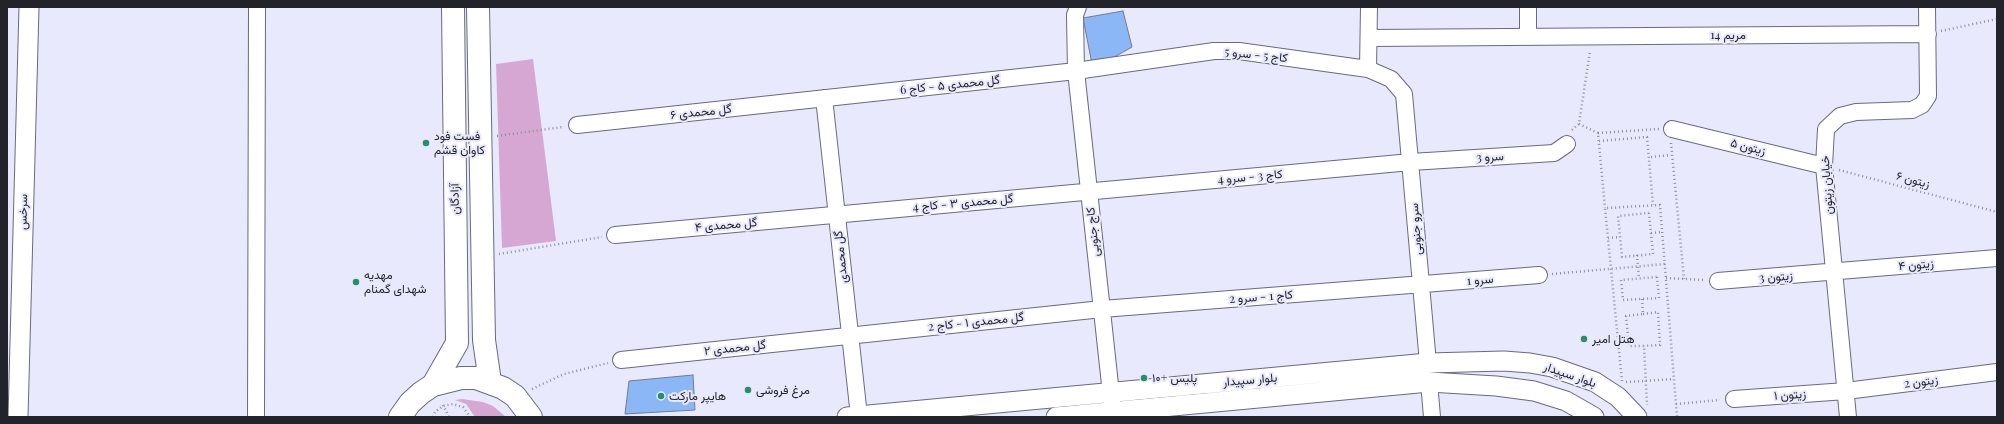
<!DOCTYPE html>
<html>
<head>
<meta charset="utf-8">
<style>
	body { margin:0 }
	#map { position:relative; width:2004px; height:424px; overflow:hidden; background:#e8e9fc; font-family:"Playfair Display",serif }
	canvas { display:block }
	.frame { position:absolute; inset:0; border:8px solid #22232b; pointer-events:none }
</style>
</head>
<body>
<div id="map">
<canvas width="2004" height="424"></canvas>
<div class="frame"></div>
</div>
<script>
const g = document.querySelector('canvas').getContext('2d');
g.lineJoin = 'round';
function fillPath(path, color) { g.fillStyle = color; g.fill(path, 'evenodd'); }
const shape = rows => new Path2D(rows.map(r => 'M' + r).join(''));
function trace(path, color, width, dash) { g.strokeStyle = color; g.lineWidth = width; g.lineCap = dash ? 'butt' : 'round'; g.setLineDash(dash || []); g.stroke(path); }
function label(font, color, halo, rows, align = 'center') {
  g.font = font + ' "Playfair Display",Vazirmatn,serif'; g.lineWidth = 4; g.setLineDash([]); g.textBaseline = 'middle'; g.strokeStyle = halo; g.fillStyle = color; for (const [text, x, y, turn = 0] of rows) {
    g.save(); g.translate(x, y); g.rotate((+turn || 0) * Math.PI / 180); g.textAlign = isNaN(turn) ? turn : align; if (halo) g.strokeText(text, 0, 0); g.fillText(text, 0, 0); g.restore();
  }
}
const green = shape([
	[533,59,556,241,502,248,496,64],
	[462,399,483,402,493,406,506,417,475,417,466,404,455,400]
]);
const building = shape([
	[1123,11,1132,47,1093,69,1083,18,1123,11],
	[693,375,695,410,625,414,629,381,693,375]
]);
const path = shape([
	[1941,31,1997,19],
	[1579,124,1598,133,1605,208],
	[1572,130,1579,124,1590,51],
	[1598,133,1659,129],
	[497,136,563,127],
	[1599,141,1647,137,1653,205],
	[1671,143,1684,279],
	[1651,157,1671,155],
	[1839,170,1997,212],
	[1649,213,1653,254,1622,257,1618,216,1649,213],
	[1651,233,1662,232],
	[1608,238,1620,237],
	[499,254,602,237],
	[1637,255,1639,279],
	[1552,274,1665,264],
	[1657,277,1659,298,1623,300,1621,280,1657,277],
	[1666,278,1705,280],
	[1642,299,1643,314,1626,316,1629,346,1644,346,1647,405],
	[1643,314,1658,312,1660,345,1644,346],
	[1622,381,1605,208,1660,205,1677,417],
	[1626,382,1674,379],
	[532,389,564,374,608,363],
	[1676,404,1720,400],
	[443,405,449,417],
	[433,417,435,412,443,406,453,404,463,407,470,417]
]);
const minor = shape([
	[1078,7,1075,15,1076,71,1112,403],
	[1528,7,1528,37],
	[1369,38,1928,34],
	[1368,69,1369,7],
	[824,98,859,416],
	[577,125,1076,71,1214,51,1239,51,1368,69,1391,79,1404,94,1428,363],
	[1672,129,1824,166],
	[615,235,1411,162,1554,153,1567,144],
	[1718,281,1997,258],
	[621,360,1102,309,1539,275],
	[1429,382,1432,417],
	[1734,399,1846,391,1997,372],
	[256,417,257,7],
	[1848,417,1824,166,1826,129,1840,116,1856,112,1912,110,1922,105,1928,96,1927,7]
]);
const tertiary = shape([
	[18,417,29,7],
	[847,417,1428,363,1504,361,1530,363,1552,367,1595,382,1618,397,1637,417],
	[1056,417,1429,382,1496,386,1534,391,1566,401,1594,417]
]);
const primary = shape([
	[478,7,484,340,490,382],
	[433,385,457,343,453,7],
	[400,417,410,403,421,393,433,385,461,378,476,378,503,388,515,396,531,417]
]);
const markers = [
	[426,143,4,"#288e6a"],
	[356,282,4,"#288e6a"],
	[1584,339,4,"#288e6a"],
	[1144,378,4,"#288e6a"],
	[748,390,4,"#288e6a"],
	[661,396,4,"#288e6a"]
];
const streetNames = [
	["مریم 14",1728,35],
	["کاج 5 - سرو 5",1256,55,6],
	["گل محمدی ۵ - کاج 6",950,85,-6],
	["گل محمدی ۶",701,112,-6],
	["زیتون ۵",1748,147,14],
	["سرو 3",1490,157,-3],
	["کاج 3 - سرو 4",1250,177,-5],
	["زیتون ۶",1913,180,15],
	["خیابان زیتون",1827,185,-94],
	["آزادگان",455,199,-91],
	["گل محمدی ۳ - کاج 4",963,203,-5],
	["سرخس",23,212,-89],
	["گل محمدی ۴",726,225,-5],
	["سرو جنوبی",1416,229,-94],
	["کاج جنوبی",1093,232,-96],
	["گل محمدی",841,257,-96],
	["زیتون ۴",1916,265,-5],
	["زیتون 3",1776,277,-4],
	["سرو 1",1480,280,-5],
	["کاج 1 - سرو 2",1261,297,-4],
	["گل محمدی ۱ - کاج 2",976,322,-6],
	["گل محمدی ۲",735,348,-6],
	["بلوار سپیدار",1570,375,19],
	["بلوار سپیدار",1250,380,-5],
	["زیتون 2",1921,382,-7],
	["زیتون ۱",1790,395,-4]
];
const poiNames = [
	["فست فود",434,136],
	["كاوان قشم",434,150],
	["مهدیه",364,275],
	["شهدای گمنام",364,289],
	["هتل امیر",1592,339],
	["پلیس +۱۰",1152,378],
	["مرغ فروشی",756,390],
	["هایپر مارکت",669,396]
];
fillPath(green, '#d7a7d4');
fillPath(building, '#8cb7f7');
trace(building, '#707c8e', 1);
trace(minor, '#696a7e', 18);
trace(tertiary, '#696a7e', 21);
trace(primary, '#696a7e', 24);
trace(path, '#8e8f9d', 2.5, [1, 3]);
trace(minor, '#fff', 16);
trace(tertiary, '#fff', 19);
trace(primary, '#fff', 22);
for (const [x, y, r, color] of markers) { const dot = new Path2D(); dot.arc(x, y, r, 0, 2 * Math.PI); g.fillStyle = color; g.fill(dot); trace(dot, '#e8e9fc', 1.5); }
label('12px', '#22232b', '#e8e9fc', streetNames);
label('12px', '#22232b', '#e8e9fc', poiNames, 'left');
</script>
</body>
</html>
